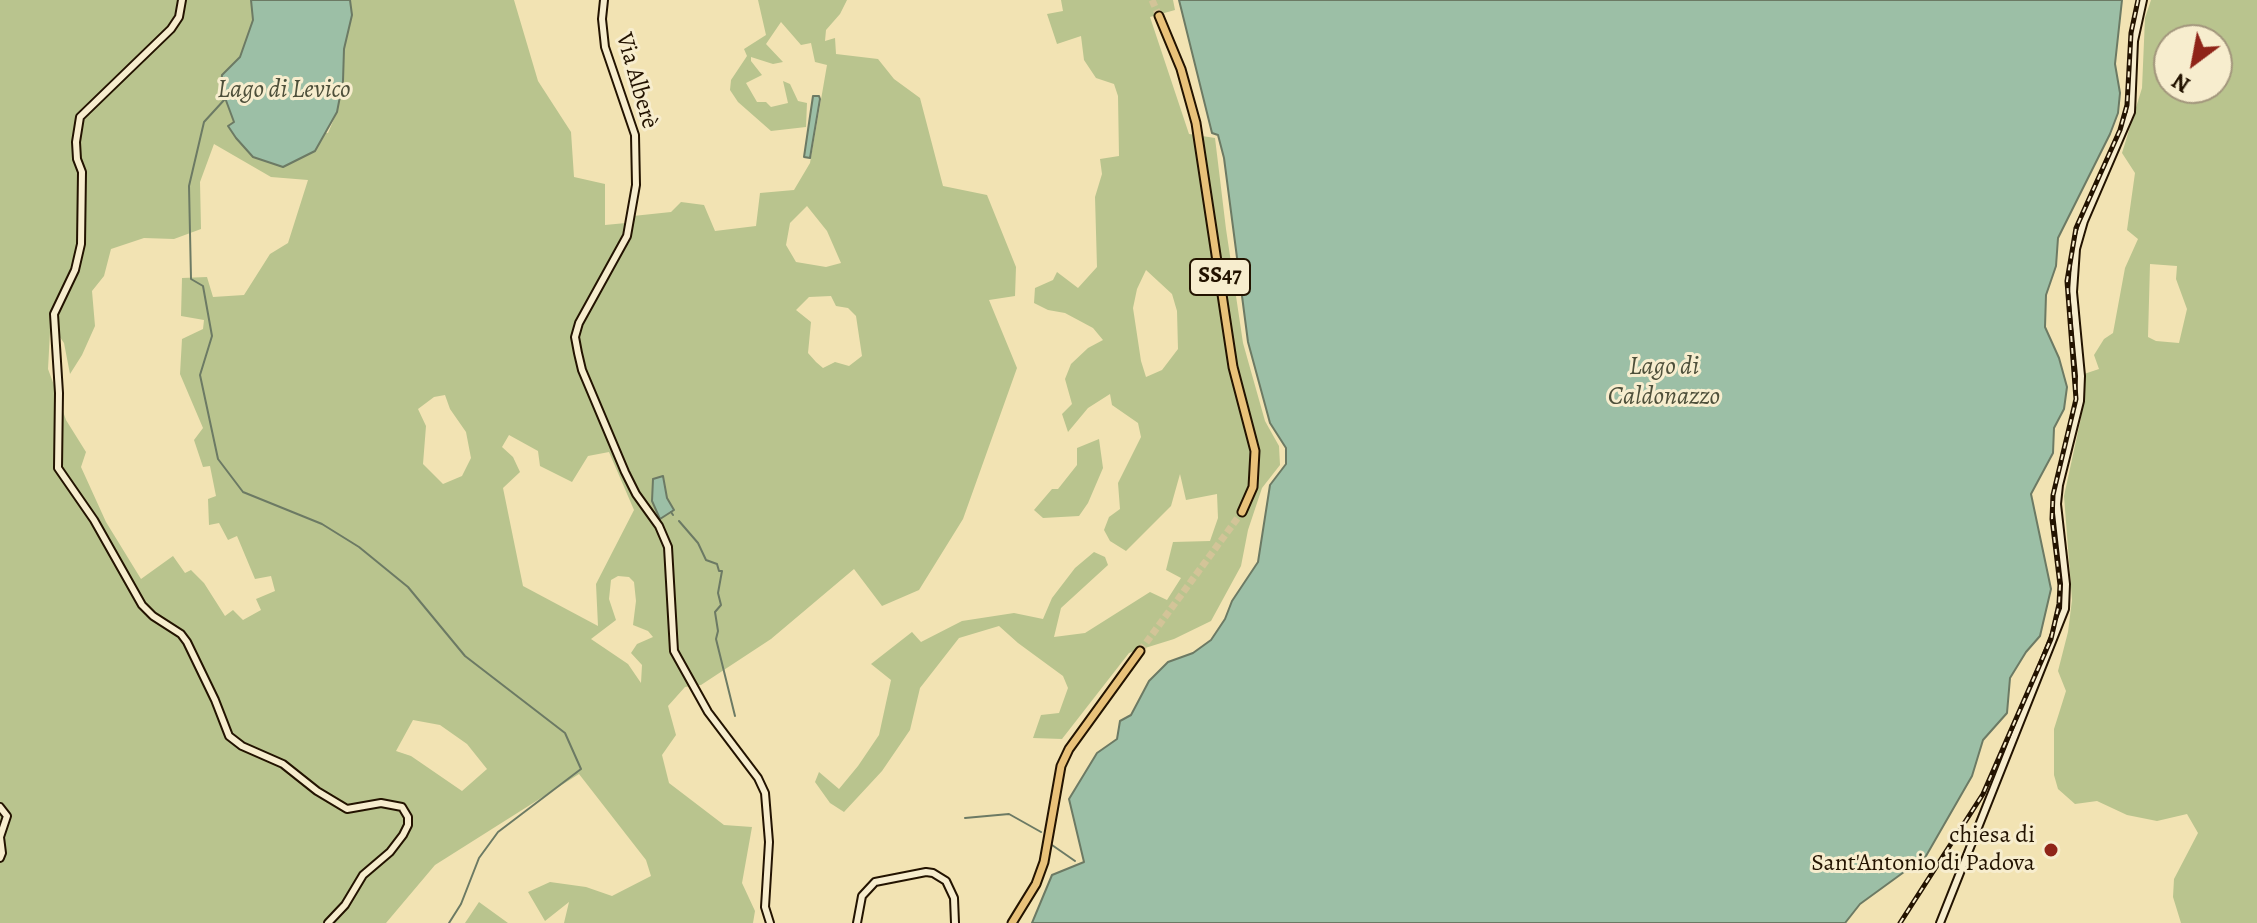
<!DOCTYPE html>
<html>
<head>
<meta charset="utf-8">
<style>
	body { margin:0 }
	#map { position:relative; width:2257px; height:923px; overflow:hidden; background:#f2e3b3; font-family:Alegreya,serif }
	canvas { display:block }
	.north { position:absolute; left:2153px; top:24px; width:80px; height:80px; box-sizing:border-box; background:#f7edce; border:2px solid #a2967c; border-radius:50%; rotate:212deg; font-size:22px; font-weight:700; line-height:32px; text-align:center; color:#231300 }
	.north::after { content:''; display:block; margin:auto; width:28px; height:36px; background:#8f2418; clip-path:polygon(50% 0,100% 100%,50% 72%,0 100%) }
</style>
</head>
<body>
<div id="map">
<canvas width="2257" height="923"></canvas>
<div class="north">N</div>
</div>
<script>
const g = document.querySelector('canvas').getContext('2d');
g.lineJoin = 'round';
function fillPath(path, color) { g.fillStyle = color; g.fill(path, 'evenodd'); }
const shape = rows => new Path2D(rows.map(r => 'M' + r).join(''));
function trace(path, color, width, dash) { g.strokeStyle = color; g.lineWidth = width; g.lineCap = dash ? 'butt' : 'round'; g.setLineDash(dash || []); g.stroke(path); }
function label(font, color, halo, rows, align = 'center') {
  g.font = font + ' Alegreya,serif'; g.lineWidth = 6; g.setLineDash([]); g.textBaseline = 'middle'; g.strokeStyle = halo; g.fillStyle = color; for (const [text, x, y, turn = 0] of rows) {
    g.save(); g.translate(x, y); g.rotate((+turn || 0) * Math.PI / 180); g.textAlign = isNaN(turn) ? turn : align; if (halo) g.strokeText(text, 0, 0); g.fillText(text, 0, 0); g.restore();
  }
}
const green = shape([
	[0,0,179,0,176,17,169,28,78,116,73,142,79,172,78,244,72,269,51,314,48,369,58,396,56,468,92,520,141,606,186,642,228,737,282,765,347,810,382,804,401,808,406,818,407,825,389,851,374,862,326,923,0,923],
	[184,0,251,0,253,20,240,57,222,75,221,87,234,123,229,125,328,133,337,112,343,81,344,49,352,15,350,0,514,0,538,81,571,132,574,177,605,184,605,225,626,223,633,216,671,212,681,202,704,205,715,231,756,226,760,193,794,190,810,163,827,65,815,62,811,43,801,45,781,22,766,44,783,62,773,64,751,57,751,61,762,75,746,83,757,102,766,102,771,107,788,103,783,81,790,84,798,101,807,103,806,127,771,131,738,102,730,90,731,80,747,56,744,49,766,35,758,0,847,0,840,14,826,30,825,41,835,38,836,54,878,59,894,79,920,98,943,186,987,195,1016,267,1015,296,989,300,1017,368,963,519,919,590,882,606,854,569,771,639,701,685,685,687,668,706,676,735,662,755,669,783,724,825,752,827,742,883,755,911,753,923,564,923,569,902,545,921,528,892,550,882,586,887,612,896,651,876,646,860,579,774,435,865,386,923,330,923,364,876,391,853,409,825,403,806,381,802,347,807,332,800,302,775,243,745,230,735,188,641,143,604,59,467,60,403,66,420,86,452,81,467,106,522,141,579,173,556,185,573,191,570,204,583,225,616,233,610,243,620,261,610,256,599,275,591,271,576,255,579,237,536,228,540,219,523,209,525,208,499,216,496,210,466,203,467,194,440,203,428,180,374,182,339,203,329,204,320,181,316,182,278,207,277,213,297,244,295,270,254,288,243,308,180,271,177,214,144,200,182,201,229,174,239,144,238,111,249,104,276,92,291,95,326,82,355,70,374,64,343,57,333,56,315,83,244,84,212,78,142,82,118,173,31],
	[807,206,827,231,841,263,826,267,796,262,786,245,790,223],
	[831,296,836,306,848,308,856,316,862,356,849,366,835,362,823,368,816,362,808,353,811,322,796,310,809,297],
	[445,395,450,409,466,432,471,458,462,476,443,484,423,464,426,426,418,409,434,397],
	[509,435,538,451,540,466,572,482,588,456,609,452,634,510,596,584,598,626,523,586,503,488,520,472,513,457,502,447],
	[618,576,629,577,634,582,636,601,633,625,648,631,653,637,637,644,631,653,642,665,641,683,628,664,591,639,616,620,609,599,611,580],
	[413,720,440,725,467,744,487,769,462,791,411,756,396,751],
	[1061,0,1173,0,1175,10,1150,17,1189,134,1215,138,1226,229,1243,343,1265,421,1279,446,1280,465,1262,488,1248,530,1241,566,1211,621,1174,639,1129,653,1062,739,1033,738,1041,715,1059,713,1068,688,1063,676,1018,643,999,626,959,638,920,688,910,730,882,771,844,812,830,803,815,782,819,772,839,789,858,766,879,735,891,680,871,664,912,632,921,642,962,621,1014,613,1043,619,1052,598,1075,568,1094,552,1105,557,1108,565,1061,608,1054,637,1085,633,1150,592,1167,600,1181,578,1166,570,1173,542,1210,541,1218,518,1217,494,1186,500,1180,474,1171,506,1126,551,1110,541,1104,530,1109,517,1120,509,1118,483,1141,437,1138,423,1112,405,1110,394,1088,408,1068,432,1062,414,1072,404,1065,379,1071,364,1088,348,1103,340,1093,328,1065,313,1048,310,1034,303,1035,288,1053,280,1057,272,1078,288,1097,267,1095,197,1102,174,1100,159,1119,156,1118,96,1114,84,1096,78,1084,60,1081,36,1057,44,1047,14,1063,11],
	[1146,270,1172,294,1177,311,1178,349,1162,370,1146,377,1141,361,1133,308,1137,289],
	[2151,0,2257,0,2257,923,2181,923,2173,897,2174,879,2198,833,2187,814,2157,821,2127,815,2097,801,2075,804,2058,789,2054,775,2054,729,2066,691,2058,671,2068,632,2072,600,2064,496,2081,418,2084,374,2099,369,2094,355,2104,339,2113,333,2125,268,2138,239,2127,230,2135,173,2122,153,2142,88,2145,18],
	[2169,40,2217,40,2217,88,2169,88],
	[2150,264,2177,266,2176,279,2187,309,2179,343,2156,341,2148,337],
	[1099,439,1103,468,1088,503,1079,516,1043,518,1034,510,1052,489,1058,489,1077,465,1077,448],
	[479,902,508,923,465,923]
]);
const water = shape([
	[251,0,350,0,352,15,344,49,343,81,337,112,315,151,283,167,253,157,236,138,228,126,234,122,221,87,222,75,240,57,253,20,251,0],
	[1179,0,2122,0,2115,64,2120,93,2118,113,2110,134,2058,238,2056,266,2046,295,2045,327,2059,358,2067,387,2064,409,2054,428,2053,453,2031,494,2051,589,2040,636,2026,652,2010,678,2007,713,1983,740,1972,776,1926,856,1860,904,1845,923,1032,923,1052,875,1084,862,1069,799,1097,753,1117,739,1120,721,1131,715,1149,681,1168,662,1193,653,1211,640,1225,619,1232,601,1258,562,1270,485,1286,464,1286,448,1270,423,1248,342,1224,158,1218,135,1212,133,1179,0],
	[813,96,819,96,820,99,810,158,804,157,813,96],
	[663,476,667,498,674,510,660,519,652,501,653,479,663,476]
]);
const stream = shape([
	[225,99,204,122,189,186,191,279,203,286,212,336,200,375,218,459,243,492,322,524,359,547,408,587,465,656,565,733,581,769,498,832,479,858,461,904,449,923],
	[671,512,673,515],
	[679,521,698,543,706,560,717,564,719,571,722,571,718,593,721,605,715,612,718,631,716,639,735,716],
	[965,818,1009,814,1041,832],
	[1052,845,1075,861]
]);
const primaryTunnel = shape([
	[1152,0,1159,16],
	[1140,651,1242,512]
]);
const secondary = shape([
	[182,0,179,17,171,29,80,117,76,142,77,159,82,172,81,244,75,270,54,314,59,393,58,468,94,520,142,605,153,616,181,634,187,642,215,700,229,736,242,746,283,764,317,791,347,809,381,803,402,807,408,817,408,825,403,835,390,852,363,875,345,905,328,923],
	[604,0,602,19,605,47,635,135,636,185,627,236,579,323,575,337,578,353,582,370,625,472,636,494,659,526,668,547,674,651,708,712,758,778,765,793,769,842,765,907,770,923],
	[0,807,7,816,0,837,2,853,0,858],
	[857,923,862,896,875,882,926,872,933,873,946,881,954,898,955,923],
	[1940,923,2065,609,2066,584,2057,504,2059,485,2080,401,2081,376,2073,292,2076,249,2084,221,2131,112,2134,41,2143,0]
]);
const primary = shape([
	[1159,16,1181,69,1196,123,1233,367,1255,451,1253,487,1242,512],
	[1012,923,1036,884,1044,862,1061,766,1069,749,1140,651]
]);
const rail = shape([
	[1900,923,1983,794,2051,639,2059,604,2060,585,2052,519,2053,495,2076,399,2067,281,2076,228,2120,130,2127,105,2131,33,2138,0]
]);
const markers = [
	[2051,850,8,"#8f2418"]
];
const shields = [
	[1220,277,60]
];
const shieldNames = [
	["SS47",1220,277]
];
const streetNames = [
	["Via Alberè",636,81,74]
];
const poiNames = [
	["chiesa di",2035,836],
	["Sant'Antonio di Padova",2035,864]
];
const waterNames = [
	["Lago di Levico",284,91],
	["Lago di",1664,368],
	["Caldonazzo",1664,398]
];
fillPath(green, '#b9c48e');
fillPath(water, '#9cbfa6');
trace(water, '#6c7a64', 2);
trace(stream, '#6c7a64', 2);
trace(primaryTunnel, '#d3c498', 7, [7, 3.5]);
trace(secondary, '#231300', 10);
trace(primary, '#231300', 11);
trace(secondary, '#f7edce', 6);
trace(primary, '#e9c27a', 7);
trace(rail, '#231300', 5);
trace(rail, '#f7edce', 2, [6]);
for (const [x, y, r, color] of markers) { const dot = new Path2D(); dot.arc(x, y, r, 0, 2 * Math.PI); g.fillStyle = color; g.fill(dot); trace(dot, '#f7edce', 3); }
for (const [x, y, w] of shields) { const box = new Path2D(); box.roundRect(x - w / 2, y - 18, w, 36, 6); g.fillStyle = '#f7edce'; g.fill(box); trace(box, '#231300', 2); }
label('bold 22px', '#231300', null, shieldNames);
label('24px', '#231300', '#f7edce', streetNames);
label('24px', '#231300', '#f7edce', poiNames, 'right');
label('italic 26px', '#4d4f3a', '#f7edce', waterNames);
</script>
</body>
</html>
